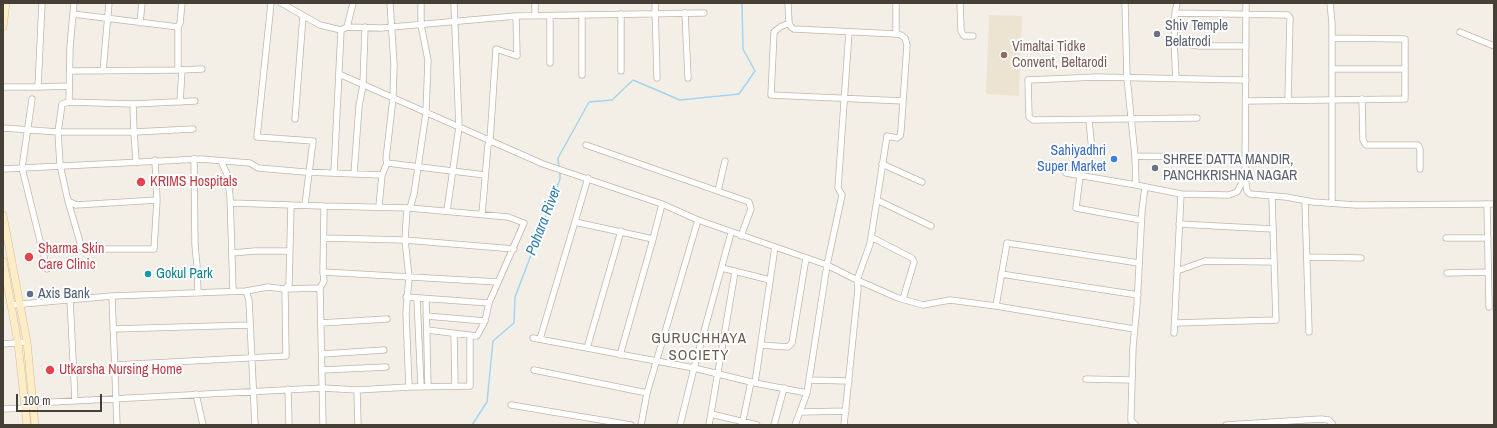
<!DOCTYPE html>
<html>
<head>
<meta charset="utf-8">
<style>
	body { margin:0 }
	#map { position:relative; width:1497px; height:428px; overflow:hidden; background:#f3efe7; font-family:"Archivo Narrow",sans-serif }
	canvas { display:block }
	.frame { position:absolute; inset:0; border:4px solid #463f36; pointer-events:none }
	.scale { position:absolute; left:16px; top:394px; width:86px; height:18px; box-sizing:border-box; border:2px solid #463f36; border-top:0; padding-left:5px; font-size:12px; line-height:14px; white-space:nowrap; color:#463f36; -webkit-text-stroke:3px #fff; paint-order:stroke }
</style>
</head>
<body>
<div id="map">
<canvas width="1497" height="428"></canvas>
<div class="frame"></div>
<div class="scale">100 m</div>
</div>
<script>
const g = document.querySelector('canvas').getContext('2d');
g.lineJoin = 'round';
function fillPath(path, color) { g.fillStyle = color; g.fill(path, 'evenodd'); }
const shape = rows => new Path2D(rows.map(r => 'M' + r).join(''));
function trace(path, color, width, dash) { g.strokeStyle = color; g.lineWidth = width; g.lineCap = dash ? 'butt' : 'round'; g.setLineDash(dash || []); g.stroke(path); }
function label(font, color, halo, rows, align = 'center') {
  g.font = font + ' "Archivo Narrow",sans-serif'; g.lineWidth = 4; g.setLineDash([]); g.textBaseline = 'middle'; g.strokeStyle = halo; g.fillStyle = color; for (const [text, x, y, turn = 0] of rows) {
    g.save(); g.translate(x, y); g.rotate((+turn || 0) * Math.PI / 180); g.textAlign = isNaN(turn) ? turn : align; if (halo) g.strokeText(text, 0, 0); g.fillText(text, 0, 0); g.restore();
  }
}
const education = shape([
	[989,15,1022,16,1019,96,986,94]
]);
const stream = shape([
	[559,168,558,158,589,102,612,100,633,80,680,100,739,94,755,71,743,49,742,3],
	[472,425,487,402,493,341,514,323,515,297,560,179,560,172]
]);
const street = shape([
	[42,3,38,87,69,86],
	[74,3,70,47,69,102,62,104,58,132,60,165,68,201,76,205,157,200,155,160],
	[271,3,257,137,313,141,305,205],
	[281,3,320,25,341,30,334,173],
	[535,3,535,16],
	[655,3,657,78],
	[788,3,789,23,791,27,794,29,896,34,901,35,905,38,907,45,901,131,900,136,897,138,887,136,870,244,857,280,898,298,923,305,950,300,996,306,1007,243,1139,263],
	[896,3,896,34],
	[960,3,961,31,964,36,973,36],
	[1125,3,1127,78,1135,156,1136,185,1181,194,1229,195,1237,192,1243,181],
	[1177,3,1175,13,1288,15,1290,18,1288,100],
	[1246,3,1245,177,1247,191,1250,194,1286,197,1313,202,1356,205,1494,204],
	[1330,3,1332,23,1332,203],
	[685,13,688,78],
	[1175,13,1174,42,1176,78],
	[73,14,178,27,180,23,182,3],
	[621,14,621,71],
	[140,23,142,3],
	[789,23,780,27,774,32,771,95,903,101],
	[347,27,353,3],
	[341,30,347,27,381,28,516,16,704,13],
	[1460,32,1494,46],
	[1174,42,1199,46,1246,46],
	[550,63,550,16],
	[1332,69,1403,69],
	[180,70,202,69],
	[70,71,178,70,178,27],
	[103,71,109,3],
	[339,74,543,164,662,204,698,220,647,393,641,425],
	[582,75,582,15],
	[3,87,38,87],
	[32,99,22,168,47,269],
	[1362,99,1363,140,1366,145,1418,145,1420,149,1420,169],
	[1246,101,1405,99,1405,39,1332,38],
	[69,102,133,104,195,101],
	[180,102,182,70],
	[133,104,134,132,193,129],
	[1197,118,1033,120,1029,117,1028,80,1097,77,1246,80],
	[295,119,303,16],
	[1089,120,1092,151],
	[3,128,58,132,134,132,136,161],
	[586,145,749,202,751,209,741,236],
	[1135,156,1202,157],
	[194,159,195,245,197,266,198,293],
	[221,161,227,174,230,196,233,291],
	[387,163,485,175],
	[882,164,922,182],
	[3,169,201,159,250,163,258,168,305,172,382,175,379,206],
	[1066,173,1136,185],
	[354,174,359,106,363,85,365,27],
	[382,175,387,163,386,159,393,98,394,64,390,3],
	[1080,176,1076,208,1141,220],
	[718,191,725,161],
	[877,200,931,226],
	[68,201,82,249,154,249,157,200],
	[1305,201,1309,332],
	[231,203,291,205],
	[1487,204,1489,307],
	[323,206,410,208,414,194,426,113,428,60,421,25,421,3],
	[407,208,405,240,409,277,406,313,409,387],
	[447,211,459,127,454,3],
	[482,214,488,145,490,141,496,49,517,56,516,16],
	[698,220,827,265,857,280,858,289,844,425],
	[575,222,653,239,620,355],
	[1179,224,1273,229],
	[731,233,694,368,755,383,775,247],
	[871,237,912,258,914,262,903,299],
	[324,238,405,240,514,249],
	[1446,238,1488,238],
	[653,239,662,204],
	[232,253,255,251,290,251],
	[1307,257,1361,258],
	[722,268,770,280],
	[1177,271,1205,261,1274,262],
	[1447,273,1488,272],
	[1001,274,1138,295],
	[320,288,324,281,323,272,498,282],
	[246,291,268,287,285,289,289,285,291,205,323,206,324,210,323,272],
	[112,296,117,425],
	[406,297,489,303,524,223,508,217,410,208],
	[70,299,75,400],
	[417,299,421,387],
	[426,300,428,387],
	[11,305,112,296,246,291,249,300,255,425],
	[996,306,1134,329],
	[426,316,485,321],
	[321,323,387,319],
	[1175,323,1276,320,1272,197],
	[113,329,250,325],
	[427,330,477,336,485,321,489,303],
	[1174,333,1181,194],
	[454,334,455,386],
	[533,338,694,368,680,425],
	[540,339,588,178],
	[3,344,27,342],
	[761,345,788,347,792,343,806,258],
	[587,348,621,231],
	[322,354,384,350],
	[115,365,286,356,285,289,320,288,323,425],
	[322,370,386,367],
	[534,370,647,393],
	[1086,379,1132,380],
	[809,380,849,381],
	[755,383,807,393,827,265,842,195,838,188,849,32],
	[288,389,289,425],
	[357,390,409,387,470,386,470,336],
	[196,394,203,425],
	[511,405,631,425],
	[3,409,26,408,34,403,323,388,357,390,358,425],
	[801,412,846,411],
	[711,414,757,425],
	[709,425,735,272],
	[742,425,751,382],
	[774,425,784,388],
	[795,425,807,393],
	[1136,425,1131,421,1131,416,1133,347,1137,305,1142,210,1145,187],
	[1226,425,1321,419,1329,420,1333,425]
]);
const secondary = shape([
	[3,27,6,3],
	[3,215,27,342,35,425],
	[3,261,18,343,27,425]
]);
const markers = [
	[1157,34,4,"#6b7280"],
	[1004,55,4,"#8d6e63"],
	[1114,159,4,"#3f7fe0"],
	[1155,168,4,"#6b7280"],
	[141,182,5,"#e0444e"],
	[29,257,5,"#e0444e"],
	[148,274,4,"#0f9aa8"],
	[30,294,4,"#5c6f8a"],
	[50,370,5,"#e0444e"]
];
const worshipNames = [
	["Shiv Temple",1165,26],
	["Belatrodi",1165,42],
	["SHREE DATTA MANDIR,",1163,160],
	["PANCHKRISHNA NAGAR",1163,176]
];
const educationNames = [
	["Vimaltai Tidke",1012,47],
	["Convent, Beltarodi",1012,63]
];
const shopNames = [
	["Sahiyadhri",1106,151],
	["Super Market",1106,167]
];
const healthNames = [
	["KRIMS Hospitals",150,182],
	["Sharma Skin",38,249],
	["Care Clinic",38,265],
	["Utkarsha Nursing Home",59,370]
];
const cultureNames = [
	["Gokul Park",156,274]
];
const serviceNames = [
	["Axis Bank",38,294]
];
const waterNames = [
	["Pohara River",544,221,-69]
];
const neighbourhoodNames = [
	["GURUCHHAYA",699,339],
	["SOCIETY",699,356]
];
fillPath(education, '#ece3d1');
trace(stream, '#a3d5f0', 1.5);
trace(street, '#bfb6a9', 7);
trace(secondary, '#d3bf97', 8);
trace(street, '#fff', 5.5);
trace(secondary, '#feedc6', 7);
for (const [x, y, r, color] of markers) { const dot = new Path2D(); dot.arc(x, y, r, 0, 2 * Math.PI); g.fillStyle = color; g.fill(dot); trace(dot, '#fff', 1.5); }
label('14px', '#5b616d', '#fff', worshipNames, 'left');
label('14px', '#785e54', '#fff', educationNames, 'left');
label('14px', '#366cbe', '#fff', shopNames, 'right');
label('14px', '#be3a42', '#fff', healthNames, 'left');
label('14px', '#0d838f', '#fff', cultureNames, 'left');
label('14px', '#4e5e75', '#fff', serviceNames, 'left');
label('italic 15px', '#2e7daa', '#fff', waterNames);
g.letterSpacing = '1px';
label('15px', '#695c4d', '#fff', neighbourhoodNames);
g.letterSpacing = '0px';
</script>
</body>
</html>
